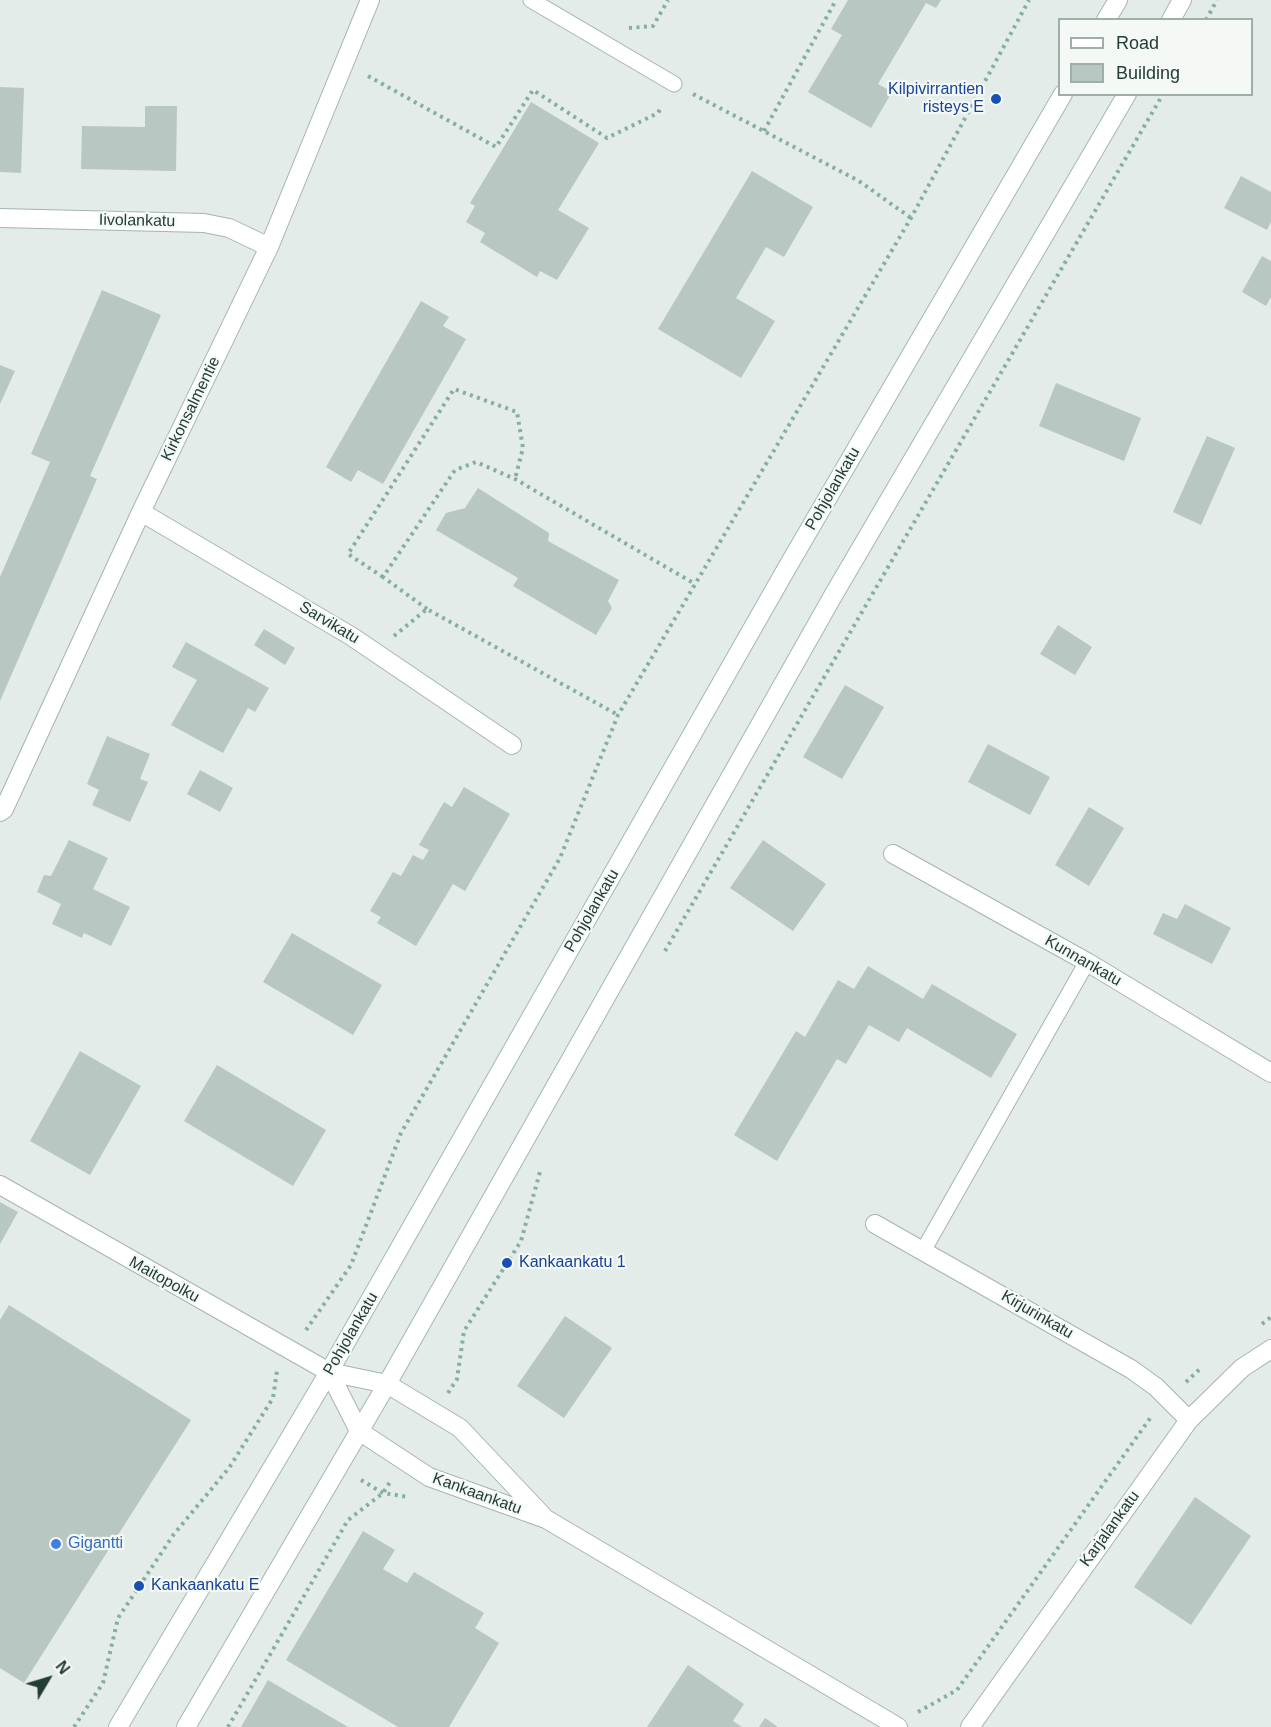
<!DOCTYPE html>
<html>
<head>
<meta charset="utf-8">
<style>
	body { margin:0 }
	#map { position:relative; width:1271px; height:1727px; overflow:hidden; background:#e3ece8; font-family:Arial,sans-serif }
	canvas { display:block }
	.legend { position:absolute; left:1058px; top:18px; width:195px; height:78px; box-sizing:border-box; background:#f4f9f6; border:2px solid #a0aea9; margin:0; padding:8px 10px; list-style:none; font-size:18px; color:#233d35 }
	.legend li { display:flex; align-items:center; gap:12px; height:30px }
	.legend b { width:30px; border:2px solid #a0aea9 }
	.north { position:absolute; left:18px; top:1649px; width:60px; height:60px; -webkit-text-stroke:4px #f4f9f6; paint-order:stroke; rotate:52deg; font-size:16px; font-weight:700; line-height:24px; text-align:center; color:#233d35 }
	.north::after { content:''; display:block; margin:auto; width:21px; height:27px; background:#233d35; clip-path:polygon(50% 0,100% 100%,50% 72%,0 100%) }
</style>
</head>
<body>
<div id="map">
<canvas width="1271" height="1727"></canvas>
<ul class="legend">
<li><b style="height:8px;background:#fff"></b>Road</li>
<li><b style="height:16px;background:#b8c7c1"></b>Building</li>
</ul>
<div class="north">N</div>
</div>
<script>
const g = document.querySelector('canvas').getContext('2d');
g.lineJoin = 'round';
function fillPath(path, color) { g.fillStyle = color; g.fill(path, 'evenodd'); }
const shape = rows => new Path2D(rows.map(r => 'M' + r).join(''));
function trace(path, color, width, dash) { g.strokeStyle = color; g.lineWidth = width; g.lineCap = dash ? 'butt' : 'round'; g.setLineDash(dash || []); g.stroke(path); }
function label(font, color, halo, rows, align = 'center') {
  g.font = font + ' Arial,sans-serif'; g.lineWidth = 4.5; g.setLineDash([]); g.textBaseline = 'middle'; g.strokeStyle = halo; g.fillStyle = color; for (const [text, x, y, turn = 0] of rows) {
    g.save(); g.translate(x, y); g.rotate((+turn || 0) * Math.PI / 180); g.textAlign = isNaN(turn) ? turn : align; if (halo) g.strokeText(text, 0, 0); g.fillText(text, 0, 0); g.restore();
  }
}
const building = shape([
	[848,0,941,0,936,8,926,3,878,84,892,92,871,128,808,92,842,35,831,29],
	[0,87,24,88,21,173,0,172],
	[531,102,599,143,558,210,589,228,557,280,540,271,537,277,480,242,485,233,466,222,475,206,470,203],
	[145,106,177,106,176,171,81,169,82,126,145,127],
	[752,171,813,207,784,257,766,247,736,298,775,321,741,378,658,329],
	[1241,176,1271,192,1271,222,1267,230,1224,208],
	[1262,256,1271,261,1271,297,1266,306,1242,292],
	[102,290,161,315,90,476,97,479,0,701,0,577,50,462,31,454],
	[421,301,449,317,443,326,466,339,383,484,358,470,351,482,326,467],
	[0,365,15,371,0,404],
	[1056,383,1141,418,1124,461,1039,426],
	[1207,436,1235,448,1201,525,1173,512],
	[478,488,549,533,548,541,619,580,608,601,612,608,596,635,513,586,518,578,436,530,446,513,465,508],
	[1058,625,1092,647,1075,675,1040,654],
	[264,629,295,648,285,665,254,645],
	[186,642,269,688,255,712,248,708,223,753,171,725,197,680,172,667],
	[845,685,884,707,842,779,803,757],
	[107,736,150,754,140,779,148,782,130,822,92,805,99,790,87,784],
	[988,744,1050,777,1030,815,968,782],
	[200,770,233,788,220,812,187,794],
	[464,787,510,814,465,891,453,884,416,946,377,923,381,917,370,911,393,872,401,876,413,855,423,860,429,850,419,845,444,802,452,807],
	[1089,807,1124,828,1089,886,1055,865],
	[69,840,108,858,93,889,130,907,111,946,84,933,82,938,52,924,61,904,37,892,44,875,51,876],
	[763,840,826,884,793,931,730,888],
	[1185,904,1231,928,1212,964,1153,934,1163,913,1177,919],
	[292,933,382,985,353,1035,263,982],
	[868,966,923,999,932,984,1017,1034,991,1078,907,1028,899,1042,869,1025,846,1064,837,1059,777,1161,734,1135,796,1031,805,1037,838,980,854,989],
	[80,1051,141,1086,90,1175,30,1141],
	[217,1065,326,1130,293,1186,184,1121],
	[0,1202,18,1212,0,1244],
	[9,1305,191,1420,24,1683,0,1668,0,1320],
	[565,1316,612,1348,564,1418,517,1386],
	[1195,1497,1251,1536,1191,1625,1134,1587],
	[363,1531,395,1550,383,1569,407,1583,414,1572,484,1613,475,1628,499,1643,449,1727,398,1727,286,1660],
	[688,1665,744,1704,733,1721,742,1727,647,1727],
	[268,1680,348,1727,241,1727],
	[765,1718,778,1727,759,1727]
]);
const path = shape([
	[1206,20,1217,0],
	[629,28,653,26,668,0],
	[368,76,496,147,533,90,607,138,658,113,662,106],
	[693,94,859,181,911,218],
	[764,131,836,0],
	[383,577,348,554,454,389,517,412,523,448,515,479],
	[427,609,383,577,455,470,476,462,515,479,695,584],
	[394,636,427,609,618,715],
	[665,951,1163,94],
	[1262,1324,1271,1317],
	[306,1330,351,1265,401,1133,560,858,618,715,911,218,1029,0],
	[1186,1382,1202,1367],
	[448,1393,457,1379,464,1331,521,1241,541,1168],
	[361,1480,383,1493,409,1497],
	[918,1712,957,1690,1151,1417],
	[74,1727,103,1683,118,1618,174,1534,229,1468,273,1398,277,1371],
	[228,1727,348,1520,383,1493,390,1482]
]);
const service = shape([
	[531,0,674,84],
	[923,1251,1087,962]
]);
const minor = shape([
	[0,218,204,223,229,228,269,247],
	[141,512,351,636,512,745],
	[0,812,4,809,141,512,269,247,370,0],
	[893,854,1087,962,1271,1073],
	[0,1185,329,1372,387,1384,460,1428,543,1516],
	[875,1224,1131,1369,1156,1387,1189,1420],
	[329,1372,359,1431,429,1477,546,1519,898,1727],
	[970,1727,1189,1420,1242,1368,1271,1349]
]);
const secondary = shape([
	[1106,20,1118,0],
	[1171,20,1182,0],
	[118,1727,329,1372,788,566,1063,94],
	[186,1727,387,1384,834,594,1127,94]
]);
const markers = [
	[996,99,6,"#1a4fb4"],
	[507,1263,6,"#1a4fb4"],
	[56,1544,6,"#3f7fe0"],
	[139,1586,6,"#1a4fb4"]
];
const transitNames = [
	["Kilpivirrantien",984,90,"right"],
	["risteys E",984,108,"right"],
	["Kankaankatu 1",519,1263],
	["Kankaankatu E",151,1586]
];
const streetNames = [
	["Iivolankatu",137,221,1],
	["Kirkonsalmentie",191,409,-64],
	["Pohjolankatu",833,489,-60],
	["Sarvikatu",329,623,31],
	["Pohjolankatu",592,911,-60],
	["Kunnankatu",1083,961,30],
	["Maitopolku",164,1280,29],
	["Kirjurinkatu",1037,1315,30],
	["Pohjolankatu",351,1334,-60],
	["Kankaankatu",477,1494,20],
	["Karjalankatu",1110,1529,-54]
];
const shopNames = [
	["Gigantti",68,1544]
];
fillPath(building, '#b8c7c1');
trace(service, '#a6b4af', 17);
trace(minor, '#a6b4af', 20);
trace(secondary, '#a2b8af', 20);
trace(path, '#85afa0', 4, [3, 4.5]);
trace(service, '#fff', 15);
trace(minor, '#fff', 18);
trace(secondary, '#fff', 18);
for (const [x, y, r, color] of markers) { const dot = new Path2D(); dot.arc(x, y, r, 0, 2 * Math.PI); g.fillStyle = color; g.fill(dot); trace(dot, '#f4f9f6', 2); }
label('16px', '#164399', '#f4f9f6', transitNames, 'left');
label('16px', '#233d35', '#f4f9f6', streetNames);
label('16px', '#366cbe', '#f4f9f6', shopNames, 'left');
</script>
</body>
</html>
